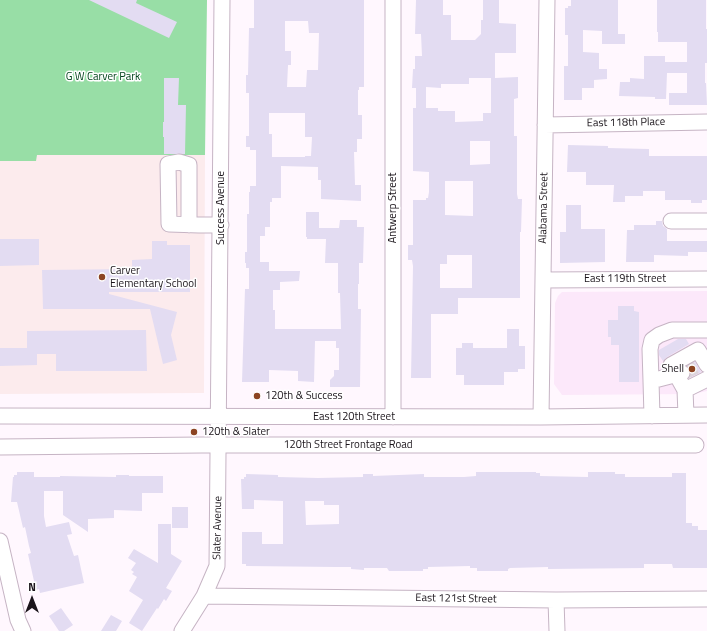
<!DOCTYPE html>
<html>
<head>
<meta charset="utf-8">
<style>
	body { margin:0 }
	#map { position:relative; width:707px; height:631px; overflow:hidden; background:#fff7fe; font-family:"Titillium Web",sans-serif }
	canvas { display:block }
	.north { position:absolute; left:12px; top:579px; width:40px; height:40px; -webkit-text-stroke:3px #fff; paint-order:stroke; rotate:0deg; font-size:11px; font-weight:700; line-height:16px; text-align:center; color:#1a141a }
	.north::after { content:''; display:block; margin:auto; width:14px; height:18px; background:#1a141a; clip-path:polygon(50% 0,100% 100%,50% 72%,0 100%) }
</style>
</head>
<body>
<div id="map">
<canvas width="707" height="631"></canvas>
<div class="north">N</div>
</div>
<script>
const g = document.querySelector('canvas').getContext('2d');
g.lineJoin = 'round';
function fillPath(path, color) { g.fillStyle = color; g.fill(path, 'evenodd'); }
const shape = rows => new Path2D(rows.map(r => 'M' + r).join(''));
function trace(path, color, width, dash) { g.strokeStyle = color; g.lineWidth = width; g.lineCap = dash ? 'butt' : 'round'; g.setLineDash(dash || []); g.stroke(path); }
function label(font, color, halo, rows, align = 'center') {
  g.font = font + ' "Titillium Web",sans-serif'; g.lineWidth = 3; g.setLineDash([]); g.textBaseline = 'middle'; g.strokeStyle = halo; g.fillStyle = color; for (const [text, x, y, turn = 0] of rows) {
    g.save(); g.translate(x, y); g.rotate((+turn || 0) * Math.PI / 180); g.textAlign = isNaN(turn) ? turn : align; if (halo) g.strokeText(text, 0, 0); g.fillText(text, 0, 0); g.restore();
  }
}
const built = shape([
	[707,291,707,391,694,394,562,395,554,384,555,303,558,296,562,292]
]);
const education = shape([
	[36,155,205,155,204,393,0,394,0,161,36,161]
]);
const green = shape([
	[0,0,207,0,205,155,37,155,36,161,0,161]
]);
const building = shape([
	[89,0,137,0,136,3,177,22,169,38],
	[254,0,364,0,364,87,359,87,359,90,358,90,358,115,362,115,362,139,357,139,357,152,354,152,355,185,361,185,361,201,321,199,321,180,318,180,318,167,281,166,281,198,272,198,272,202,270,202,270,227,265,227,265,236,260,236,260,262,269,262,269,271,300,271,299,281,280,282,280,290,273,290,273,310,275,310,275,329,341,329,340,293,338,293,338,263,325,263,326,239,307,239,307,237,306,237,306,212,319,212,319,228,339,228,340,220,357,220,357,227,364,227,363,263,359,263,359,284,358,284,358,309,361,309,360,387,330,387,330,380,334,376,334,370,339,370,339,348,336,348,336,341,315,341,314,382,298,381,298,371,269,370,269,382,242,382,245,289,249,289,249,268,246,268,246,263,245,263,245,252,247,252,247,214,249,214,249,192,250,192,250,186,256,186,256,150,250,150,250,147,246,147,246,136,249,136,249,93,246,93,246,75,248,75,249,28,254,28],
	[285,21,308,21,309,33,319,33,318,70,307,70,306,87,287,87,288,65,291,65,291,51,285,51],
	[269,113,305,113,305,137,312,137,311,156,305,156,305,157,272,157,272,134,269,134],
	[416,0,443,0,443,15,451,15,451,40,475,40,481,34,481,20,483,20,483,0,499,0,499,23,516,24,516,53,495,53,495,78,518,77,518,98,514,99,514,136,517,136,517,194,518,199,522,199,521,232,520,232,520,298,458,298,458,314,431,314,431,378,411,378,413,266,412,260,408,260,408,245,413,245,413,200,426,200,426,198,428,198,429,192,429,172,413,171,413,108,416,108,416,88,412,88,413,69,415,69,415,56,422,56,421,34,415,34],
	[469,78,491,78,491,113,483,113,483,121,455,122,455,111,438,111,438,108,426,108,426,87,441,88,441,84,469,84],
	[470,141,490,141,490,164,470,165],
	[445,181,473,181,473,216,445,215],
	[447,255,472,255,472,288,440,288,440,264,447,264],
	[571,0,618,0,618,34,625,34,625,44,602,44,602,31,583,30,583,52,599,53,599,69,607,69,607,79,594,80,594,88,582,88,582,100,564,100,564,66,568,66,568,35,565,35,565,8,568,8,568,6,571,6],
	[657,0,706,0,706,29,707,29,707,63,705,63,705,83,706,83,707,105,669,105,669,93,687,93,687,73,667,73,666,99,655,99,655,97,619,96,620,82,630,82,630,78,644,79,644,56,665,56,665,62,687,62,687,42,658,42,658,32,657,32],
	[164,78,179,78,178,105,186,105,185,154,164,154,164,137,163,137,163,122,164,122],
	[568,145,608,146,608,148,649,149,649,156,707,156,707,200,702,200,702,203,691,203,691,200,665,200,665,191,643,191,643,196,625,196,625,202,613,202,614,185,586,185,586,172,567,172],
	[566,205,581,205,581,229,605,229,605,262,560,263,560,232,566,232],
	[656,221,662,221,663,226,667,229,667,241,707,241,707,252,688,252,688,256,654,255,654,262,626,262,627,230,634,230,634,225,656,225],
	[0,239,39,239,39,265,0,266],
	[152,241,167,241,167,245,190,245,190,292,109,292,109,294,177,312,171,335,177,360,163,364,150,309,43,309,42,270,132,269,132,260,152,259],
	[618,306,634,306,634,311,639,312,639,382,619,382,619,345,611,345,611,337,608,337,608,320,618,320],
	[507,329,519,329,519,346,525,346,525,369,518,369,518,372,504,372,504,385,464,385,464,375,456,375,456,348,462,348,462,343,473,343,473,348,507,348],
	[146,330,147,371,56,371,56,354,37,354,37,365,0,366,0,348,27,348,27,331],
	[678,339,686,339,689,344,667,357,663,361,659,355,659,350],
	[695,362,701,372,689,378,691,371,688,366],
	[17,472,34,472,34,477,60,477,60,476,116,477,116,475,129,475,129,476,163,476,163,493,142,493,142,511,114,510,114,518,88,519,88,532,63,515,63,491,44,491,44,516,46,527,69,522,72,534,67,535,74,556,78,555,84,583,40,593,39,589,36,590,28,554,31,553,29,546,25,527,23,528,17,502,11,502,13,477,14,477,14,475,17,475],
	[476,472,536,472,536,473,540,473,540,476,588,477,588,472,615,472,615,474,625,474,625,477,672,477,672,473,686,473,686,523,692,523,692,526,698,526,698,530,707,530,707,568,673,568,672,564,644,564,644,568,548,569,548,567,510,568,508,569,508,571,477,571,477,568,470,568,470,566,428,567,428,569,423,569,423,571,389,571,387,568,364,568,364,570,351,569,351,567,336,567,246,566,246,564,242,564,242,532,262,532,262,544,283,544,283,501,254,500,254,509,242,509,241,479,244,479,244,477,246,477,246,474,278,475,278,477,318,478,363,477,363,474,373,474,373,476,424,474,424,477,464,477,476,476],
	[305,501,324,501,324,505,339,505,339,524,306,525],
	[172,507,188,507,188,528,172,528],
	[158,524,171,524,171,554,182,561,166,588,172,591,166,601,164,599,158,609,157,608,142,631,129,623,143,600,129,591,137,577,132,574,134,572,131,570,136,563,128,558,134,549,158,563],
	[61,608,73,625,64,631,59,631,49,616],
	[111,615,122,621,116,631,101,631]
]);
const minorTunnel = shape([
	[682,373,701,364]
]);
const minor = shape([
	[545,125,707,122],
	[671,221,707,221],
	[189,225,189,165,179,162,168,164,169,224,199,225,221,225],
	[544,280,707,279],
	[651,381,650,349,652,340,659,335,672,330,707,330],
	[685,390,707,379],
	[686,415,685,390,671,365,698,350,707,365],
	[0,416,541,417,707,415],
	[652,416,651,381,682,373],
	[393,417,393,0],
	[541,417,547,0],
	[0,447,202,445,696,445],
	[0,541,18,620,23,631],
	[204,596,556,600,707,599],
	[556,600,557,631],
	[182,631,204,596,217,566,222,0]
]);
const markers = [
	[102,277,4,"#8c4422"],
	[692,369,4,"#8c4422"],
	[257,396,4,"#8c4422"],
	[194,432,4,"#8c4422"]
];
const parkNames = [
	["G W Carver Park",103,77]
];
const streetNames = [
	["East 118th Place",626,123,-1],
	["Success Avenue",221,208,-90],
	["Antwerp Street",393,208,-90],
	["Alabama Street",544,208,-89],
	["East 119th Street",625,279],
	["East 120th Street",354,417],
	["120th Street Frontage Road",348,445],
	["Slater Avenue",218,528,-89],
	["East 121st Street",456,599,1]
];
const poiNames = [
	["Carver",110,271],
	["Elementary School",110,284],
	["Shell",684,369,"right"],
	["120th & Success",265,396],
	["120th & Slater",202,432]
];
fillPath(built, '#fce8fa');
fillPath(education, '#fcebed');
fillPath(green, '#98dea6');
fillPath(building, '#e3dcf2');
trace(minorTunnel, '#ddd5dc', 15, [15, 8]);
trace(minor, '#c6b4c4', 17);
trace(minor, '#fff', 15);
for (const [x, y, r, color] of markers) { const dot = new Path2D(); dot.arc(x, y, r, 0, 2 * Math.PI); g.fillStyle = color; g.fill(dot); trace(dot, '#fff', 1.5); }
label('11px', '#02431b', '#fff', parkNames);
label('11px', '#1a141a', '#fff', streetNames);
label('11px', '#1a141a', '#fff', poiNames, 'left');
</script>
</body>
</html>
